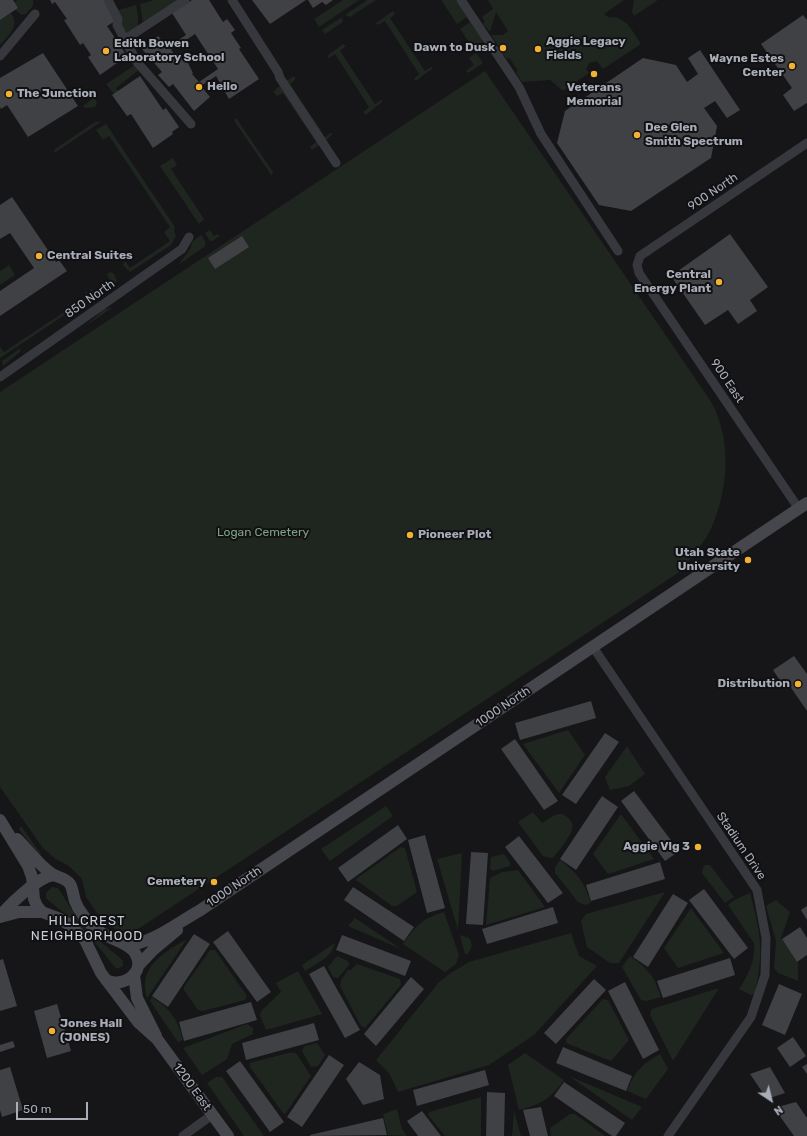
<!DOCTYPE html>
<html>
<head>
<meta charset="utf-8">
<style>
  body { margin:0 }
  #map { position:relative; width:807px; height:1136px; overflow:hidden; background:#161618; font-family:Rubik,sans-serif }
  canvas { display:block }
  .north { position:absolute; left:751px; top:1080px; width:40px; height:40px; -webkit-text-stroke:3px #111113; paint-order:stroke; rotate:145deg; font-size:11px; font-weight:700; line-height:16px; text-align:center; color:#a8adb8 }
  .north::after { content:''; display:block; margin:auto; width:14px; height:18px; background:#a8adb8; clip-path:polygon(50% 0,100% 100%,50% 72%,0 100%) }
  .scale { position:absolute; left:16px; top:1102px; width:72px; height:18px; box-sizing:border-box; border:2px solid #a8adb8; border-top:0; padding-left:5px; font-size:12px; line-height:14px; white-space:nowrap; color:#a8adb8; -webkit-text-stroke:3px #111113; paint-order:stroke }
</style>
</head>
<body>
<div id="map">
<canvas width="807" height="1136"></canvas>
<div class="north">N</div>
<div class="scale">50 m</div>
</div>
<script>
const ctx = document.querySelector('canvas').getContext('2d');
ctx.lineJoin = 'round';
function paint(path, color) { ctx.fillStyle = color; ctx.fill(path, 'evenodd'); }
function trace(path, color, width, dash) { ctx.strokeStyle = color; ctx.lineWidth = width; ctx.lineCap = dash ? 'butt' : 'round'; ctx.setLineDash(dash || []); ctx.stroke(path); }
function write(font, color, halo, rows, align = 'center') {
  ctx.font = font + ' Rubik,sans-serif'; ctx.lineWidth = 4; ctx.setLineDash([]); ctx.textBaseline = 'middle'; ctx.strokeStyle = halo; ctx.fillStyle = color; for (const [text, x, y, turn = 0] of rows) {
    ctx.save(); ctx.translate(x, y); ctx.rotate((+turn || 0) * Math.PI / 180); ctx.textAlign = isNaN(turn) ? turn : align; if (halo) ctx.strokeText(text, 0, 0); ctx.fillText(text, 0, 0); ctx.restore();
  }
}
const green = new Path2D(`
  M17 0H33V6L26 14 22 15 15 10 18 8 14 2Z
  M154 0H182L143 23 140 4Z
  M343 0H359L319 27 314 19Z
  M367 0H376L350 17 345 15Z
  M441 0H456L467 17 457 24Z
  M488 0H624L604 14C609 19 612 16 618 18 630 23 634 34 641 44L603 69 597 61 589 63 586 69 589 73 563 91 550 80 522 82 516 72 518 71 509 58 507 59 502 53 506 50V46L503 45 499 47 491 35H503L508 31 496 12 490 32 483 24 485 22 482 17 493 9Z
  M634 0H658L634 16 632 12Z
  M136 5 138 16V28L128 35 120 24 118 10Z
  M393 11 395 14 390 18 425 71 431 67 433 68 416 81 414 79 419 74 385 21 378 25 376 23Z
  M11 13C20 26 9 35 0 45V20Z
  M342 17 343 22 325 34 322 30Z
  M470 22 484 41 473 48 460 29Z
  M343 44 346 46 340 51 375 104 381 100 383 101 366 115 363 112 369 107 335 54 329 58 327 56Z
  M476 53 483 63 468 73 466 71 474 65 469 58Z
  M135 65 139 70 116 88 118 91 114 94 106 84Z
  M485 71 712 403C731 440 729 485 713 524 706 542 691 558 678 573L132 933 117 930 102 920 86 897 82 879 69 866 56 859 43 848 0 787V392Z
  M292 77H295V80L290 84 325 137 330 133 333 134 325 141 285 82Z
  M281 85 321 144 312 150 310 147 316 142 283 93 277 96 273 92Z
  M94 98 97 103 95 107 85 108 83 106Z
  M236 118 273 172 272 176 237 125 234 120Z
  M102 121 56 152H54L55 149 95 122Z
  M106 124 175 227 174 231 176 236 171 245 130 272 123 265 124 262H126L130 268 170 241 164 232 170 227 109 136 103 140 96 130Z
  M173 158 177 165 171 169 204 219 199 224 160 166Z
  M210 230 214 236 218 234 220 236 212 241H210L205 233Z
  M201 235 206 243 204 247 178 265 190 249 192 242Z
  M9 265 15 275 0 285V271Z
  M110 272 114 274 117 281 90 298V289L94 291 110 281 107 274Z
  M84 290 88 294 87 300 0 358V347L4 352 70 308 66 302 70 306 87 295Z
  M112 308 87 325 104 309Z
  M19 349 21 351 3 366 2 361Z
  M568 730 585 755 559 793 523 744Z
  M627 746 645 774 629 786 610 790 605 777Z
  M386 806 393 816 330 861 321 849Z
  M533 812 542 823C547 820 551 817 555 815 564 811 575 821 572 830 570 836 557 855 552 858L543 856 518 822Z
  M621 814 654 859 608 874 593 854Z
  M21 826 41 854 39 856 19 829Z
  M401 847 405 848 417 892 397 906H392L356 880 357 878Z
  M462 853 458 930 437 859Z
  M504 854 510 862V866L493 871 490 869 491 857Z
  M560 860C578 874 584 881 591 903L585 905 578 902 555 873V867Z
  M705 865H710L734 897 725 903 702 873 703 868Z
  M518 870 545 907 486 925 490 878 502 872Z
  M52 887 58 888 78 919 95 937 120 958 123 961V966L117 969 114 966 84 929 49 901 46 898V893Z
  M665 892 619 963H610L587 947 581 921 586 914Z
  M750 893C761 934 764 951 755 993L751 995 739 989C748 976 756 959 754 943L728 905 736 899Z
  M776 900 790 912 781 938 798 963V981L778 973 774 968 776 941 766 906Z
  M691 908 724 953 678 968 664 948Z
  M444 912 459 955 456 964 445 972 403 944C415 926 423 918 444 912Z
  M355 918 401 949 348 926Z
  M571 933 579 956 597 966 534 1035 489 1065 398 1092 389 1073 376 1060 439 982 451 973 469 962Z
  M460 935 469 938C473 943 473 949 467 954H465Z
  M187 939 147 998C137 967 164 952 187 939Z
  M335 943C332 957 316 964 305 971L302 965Z
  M210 950H215L247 996 245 1000 203 1011 198 1010 184 990V987Z
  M337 956 348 961 349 965 338 978 333 977 328 967Z
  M630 956C648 969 654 975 661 997L647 1001 641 1000 622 967Z
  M357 964 400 979 401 985 365 1028 361 1026 340 986 341 980 348 970H351Z
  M298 971 322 1014 266 1030 260 1015 262 1010 281 992 276 983Z
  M719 988 673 1061 650 1015 652 1009Z
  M152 997C171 1010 177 1018 183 1040L178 1042 150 1001Z
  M603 999 608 1000 629 1040 611 1061 566 1043V1039Z
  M247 1024 253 1028V1034L232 1044 227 1059 202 1075 183 1048Z
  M317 1043 325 1055 318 1066 311 1067 302 1051 305 1046Z
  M288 1053H296L311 1076 285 1114 283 1113 250 1067V1063Z
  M525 1053 564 1080C550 1099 542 1104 519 1110L508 1065Z
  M660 1054 668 1069 646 1099 627 1091C635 1071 641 1065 660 1054Z
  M569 1076 642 1107 632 1120Z
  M216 1077H222L264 1136H244L207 1083Z
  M481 1097V1136H445L428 1115 429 1112Z
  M397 1109 402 1129 407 1136 388 1135 383 1114Z
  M514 1111 521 1136H512Z
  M570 1114H575L605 1136H551L550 1128Z`);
const building = new Path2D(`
  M0 0H13L18 8 0 20Z
  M50 0H104L117 20 107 26 127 56 100 75 88 57 91 55 83 43 80 45 64 20 67 19 55 2 52 4Z
  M192 0H209L223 22 227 19 235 30 231 33 241 48 239 49 259 79 229 99 216 76 201 86 210 97 194 111 173 84 169 87 158 75 162 72 142 49 158 36 168 47 186 35 172 13ZM195 34 218 69 199 82 192 74 193 73 188 63 179 56 177 57 171 50Z
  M252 0H306L270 24Z
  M308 0H333L326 5 322 2 313 8Z
  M803 15 807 20V103L794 111 783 95 792 88 761 44Z
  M700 50 740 110 727 118 715 101 704 108 717 126 711 158 631 211 599 205 557 143 565 111 643 58 676 65 687 82 698 74 688 58Z
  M43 53 78 106 28 137 7 105 1 109 0 107V78Z
  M140 76 163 110 166 108 179 127 172 132 173 134 153 148 131 114 127 116 112 95Z
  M12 197 56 262 59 260 67 271 0 316V291L34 268 10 233 0 239V205Z
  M730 234 768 287 750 300 757 311 738 324 728 310 705 325 671 276Z
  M242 236 249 247 215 269 208 258Z
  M794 656 807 674V711L787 682 783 685 773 670Z
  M591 701 596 718 520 740 515 723Z
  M605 733 619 742 576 804 562 795Z
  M515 739 558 801 544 810 501 749Z
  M634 791 679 851 665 861 621 801Z
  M602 796 618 807 576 870 560 859Z
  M398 825 407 839 348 882 338 868Z
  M425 835 445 908 427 913 408 840Z
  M519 836 563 893 548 903 505 847Z
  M471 852 488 853 483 925 466 924Z
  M660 862 665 879 591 901 586 885Z
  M353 887 414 927 404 941 344 900Z
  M704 889 748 948 734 959 689 900Z
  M673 894 688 903 648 967 633 957Z
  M807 906V920L801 910Z
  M553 907 558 923 487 944 482 929Z
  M800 927 807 938V955L797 962 782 939Z
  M228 931 271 992 257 1002 213 942Z
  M194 934 210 944 168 1007 152 996Z
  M342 935 411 961 405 976 336 950Z
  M730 958 735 975 663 998 657 981Z
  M3 959 17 1006 0 1011V960Z
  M324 966 360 1030 345 1038 309 974Z
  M411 977 424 989 376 1046 364 1034Z
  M594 979 606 990 556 1044 544 1033Z
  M625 982 659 1050 643 1059 608 991Z
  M779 984 802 994 785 1035 762 1025Z
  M251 1002 257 1020 184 1041 179 1022Z
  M57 1004 71 1051 47 1058 34 1011Z
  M314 1023 319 1040 246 1060 242 1043Z
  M793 1037 806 1056 790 1067 777 1048Z
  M13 1041 15 1047 0 1052V1045Z
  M563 1047 632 1076 626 1091 556 1063Z
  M329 1055 344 1065 302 1127 287 1117Z
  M240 1061 284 1122 270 1132 226 1071Z
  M359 1062 380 1075 384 1099 363 1105 346 1079Z
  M807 1064V1074L802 1067Z
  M10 1067 23 1110 2 1117 0 1110V1070Z
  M770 1067 785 1093 767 1099 750 1074Z
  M485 1070 489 1085 417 1106 413 1090Z
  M564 1082 625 1123 616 1136H612L554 1096Z
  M487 1092 505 1093 504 1136H486Z
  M796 1102 807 1118V1136H794L774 1108Z
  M541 1107 548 1136H530L523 1110Z
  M422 1111 441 1136H418L407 1121Z
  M383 1118 387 1135 310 1136V1135Z`);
const street = new Path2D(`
  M108 0 118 19 117 25 137 62 191 124
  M232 0 278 72 280 78 336 163
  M461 0 519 87 541 134 618 251
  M124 40 185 0
  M0 56 35 14
  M0 377 182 249 189 237
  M799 509 639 273 637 265 640 256 807 143
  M593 647 757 890 766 938 765 975 751 1017 668 1136
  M183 1136 212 1115`);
const secondary = new Path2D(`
  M0 820 28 866 32 877 34 899 37 906 42 912 58 918 70 925 85 940 101 973 138 1022 157 1039 228 1136
  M17 839C28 850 39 865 52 874 58 878 65 877 70 884 73 889 73 895 75 901 79 912 88 922 97 930 108 939 129 942 135 953 147 972 123 989 106 980
  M0 916C11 903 37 878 53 875
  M0 917 19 912H42
  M126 945C152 944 177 923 199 911L807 503
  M138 966 153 950 177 930
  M134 975 137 998 156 1036`);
const markers = [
  [503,48,4,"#f2b134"],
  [538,49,4,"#f2b134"],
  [106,51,4,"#f2b134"],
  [792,66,4,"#f2b134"],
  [594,74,4,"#f2b134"],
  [199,87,4,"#f2b134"],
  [9,94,4,"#f2b134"],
  [637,135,4,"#f2b134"],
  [39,256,4,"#f2b134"],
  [719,282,4,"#f2b134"],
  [410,535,4,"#f2b134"],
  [748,560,4,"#f2b134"],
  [798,684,4,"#f2b134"],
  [698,847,4,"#f2b134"],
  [214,882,4,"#f2b134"],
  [52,1031,4,"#f2b134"]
];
const poiNames = [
  ["Aggie Legacy",546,42],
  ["Fields",546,56],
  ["Edith Bowen",114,44],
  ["Laboratory School",114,58],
  ["Dawn to Dusk",495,48,"right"],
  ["Wayne Estes",784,59,"right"],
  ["Center",784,73,"right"],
  ["Hello",207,87],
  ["Veterans",594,88,"center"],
  ["Memorial",594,102,"center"],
  ["The Junction",17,94],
  ["Dee Glen",645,128],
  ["Smith Spectrum",645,142],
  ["Central Suites",47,256],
  ["Central",711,275,"right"],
  ["Energy Plant",711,289,"right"],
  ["Pioneer Plot",418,535],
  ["Utah State",740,553,"right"],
  ["University",740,567,"right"],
  ["Distribution",790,684,"right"],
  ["Aggie Vlg 3",690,847,"right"],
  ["Cemetery",206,882,"right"],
  ["Jones Hall",60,1024],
  ["(JONES)",60,1038]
];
const streetNames = [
  ["900 North",713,192,-34],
  ["850 North",90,299,-35],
  ["900 East",727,381,56],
  ["1000 North",503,707,-34],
  ["Stadium Drive",741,846,56],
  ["1000 North",234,887,-34],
  ["1200 East",192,1087,54]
];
const parkNames = [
  ["Logan Cemetery",263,533]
];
const neighbourhoodNames = [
  ["HILLCREST",87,921],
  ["NEIGHBORHOOD",87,936]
];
paint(green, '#1e261f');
paint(building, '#404145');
trace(street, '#37383d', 9);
trace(secondary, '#45474d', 12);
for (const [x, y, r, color] of markers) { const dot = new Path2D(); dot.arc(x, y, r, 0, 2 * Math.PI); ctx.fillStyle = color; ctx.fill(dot); trace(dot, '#111113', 1.5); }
write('bold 12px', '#a8adb8', '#111113', poiNames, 'left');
write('12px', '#a8adb8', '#111113', streetNames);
write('12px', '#7fa381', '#111113', parkNames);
ctx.letterSpacing = '1px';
write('13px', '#c9ccd4', '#111113', neighbourhoodNames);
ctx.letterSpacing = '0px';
</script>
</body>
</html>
